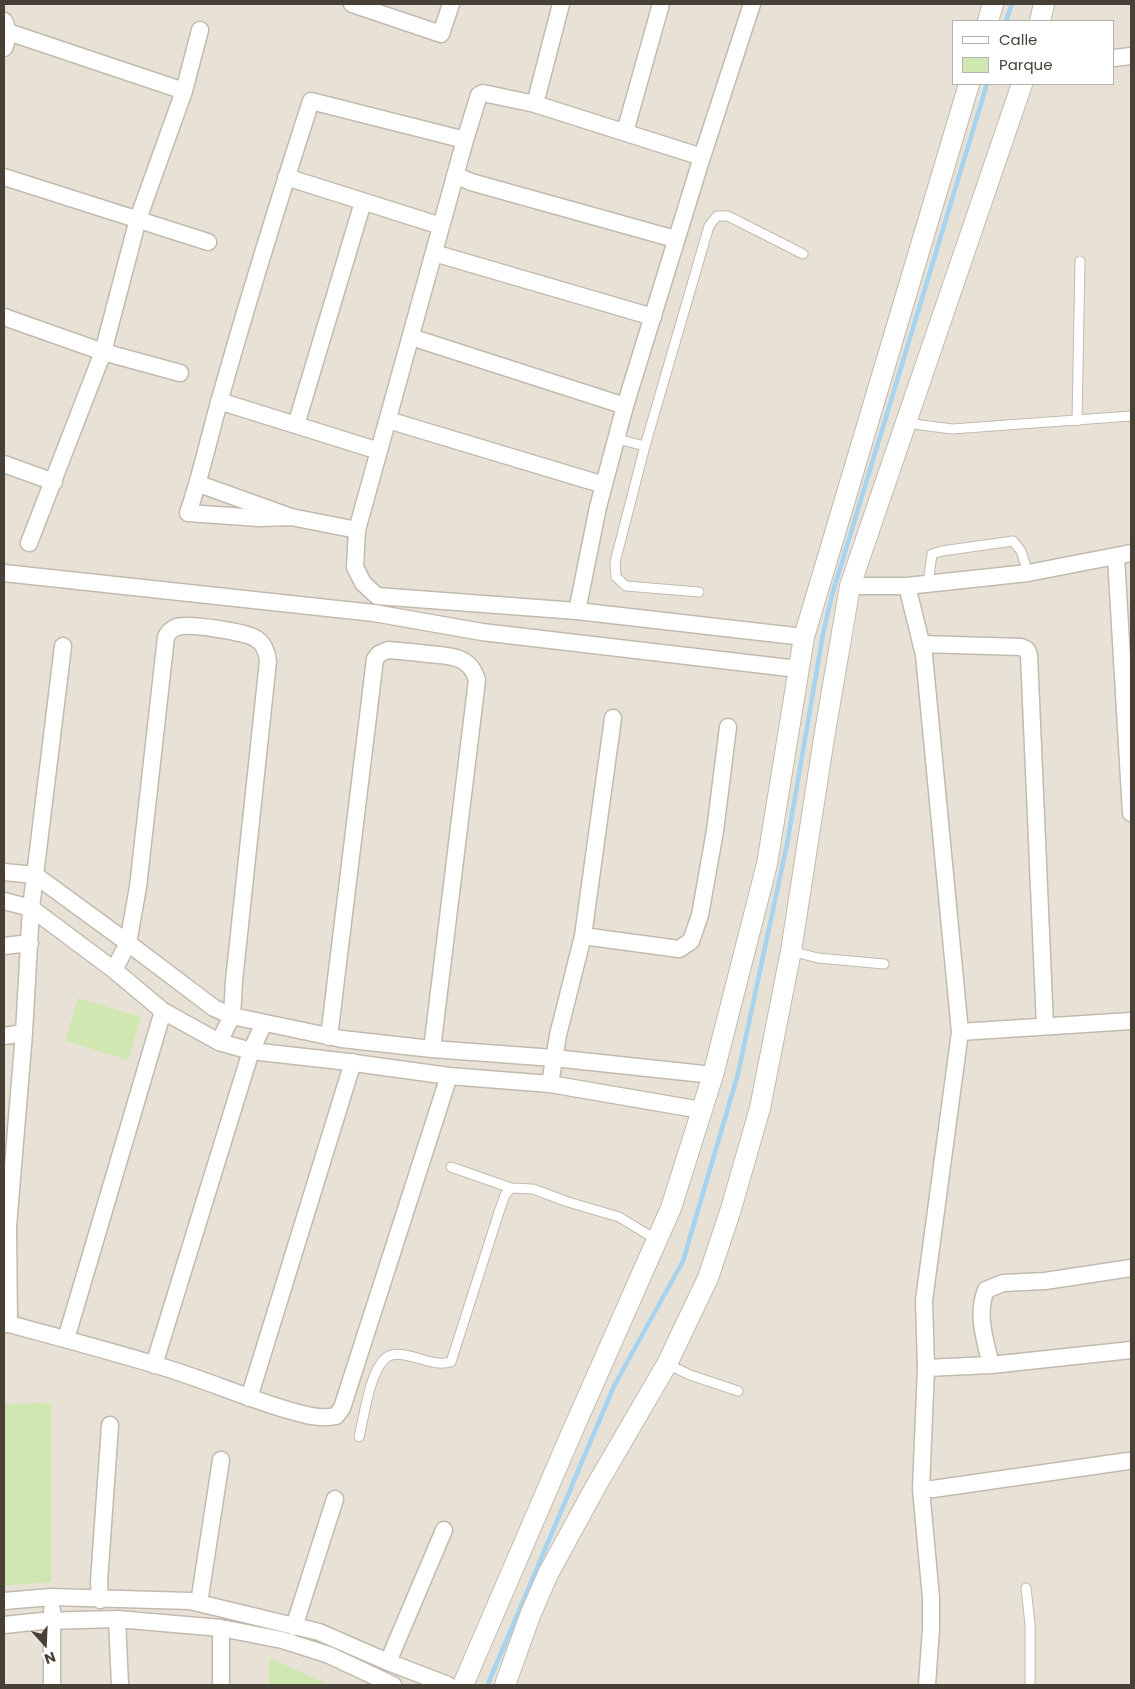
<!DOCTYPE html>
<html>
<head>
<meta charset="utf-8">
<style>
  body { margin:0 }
  #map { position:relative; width:1135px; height:1689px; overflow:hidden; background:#f4f0e8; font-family:Poppins,sans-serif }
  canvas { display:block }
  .frame { position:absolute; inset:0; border:5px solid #474037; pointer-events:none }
  .legend { position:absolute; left:952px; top:20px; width:162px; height:65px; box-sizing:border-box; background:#fff; border:1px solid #b5b3af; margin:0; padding:6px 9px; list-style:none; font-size:15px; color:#474037 }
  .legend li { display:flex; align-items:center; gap:10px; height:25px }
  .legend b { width:25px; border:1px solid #b5b3af }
  .north { position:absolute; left:20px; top:1619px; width:50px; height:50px; -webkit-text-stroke:4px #fff; paint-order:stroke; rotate:160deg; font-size:14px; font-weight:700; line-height:20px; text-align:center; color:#474037 }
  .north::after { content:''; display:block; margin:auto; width:18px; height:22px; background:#474037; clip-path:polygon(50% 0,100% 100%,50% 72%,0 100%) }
</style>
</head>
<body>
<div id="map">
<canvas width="1135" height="1689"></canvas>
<div class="frame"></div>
<ul class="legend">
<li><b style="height:6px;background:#fff"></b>Calle</li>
<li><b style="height:14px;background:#d1e7b2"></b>Parque</li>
</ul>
<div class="north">N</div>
</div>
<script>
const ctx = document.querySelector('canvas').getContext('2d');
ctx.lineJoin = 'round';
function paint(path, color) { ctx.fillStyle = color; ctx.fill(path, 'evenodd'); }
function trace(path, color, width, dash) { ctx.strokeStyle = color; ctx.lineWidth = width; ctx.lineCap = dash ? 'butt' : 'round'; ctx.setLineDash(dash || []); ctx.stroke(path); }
const residential = new Path2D(`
  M4 4H1131V1685H4ZM954 21H1114V84H954Z`);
const green = new Path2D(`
  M78 998 141 1017 128 1060 65 1041Z
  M51 1403V1582L4 1586V1404Z
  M269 1658 330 1685H269Z`);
const stream = new Path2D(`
  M1006 21 1012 4
  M488 1684 614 1386 683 1261 738 1074 787 844 823 634 832 595 987 84`);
const service = new Path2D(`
  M1077 421 1080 261
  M906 423 952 429 1131 416
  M617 439 645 446
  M928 584 932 554 942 551 1013 541 1021 551 1028 573
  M699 592 626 586 616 577 615 562 645 446 709 226 717 216H728L803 254
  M791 951 818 958 884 964
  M451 1167 511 1188
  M667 1364 690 1375 738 1391
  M359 1437C364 1417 370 1369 387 1357 393 1353 402 1354 409 1356 424 1359 436 1366 451 1362L499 1212 505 1195 511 1188 533 1189 568 1202 619 1217 657 1240
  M1026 1588 1030 1624V1685`);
const minor = new Path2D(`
  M352 4 441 34 451 4
  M4 21C9 30 8 39 4 48
  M8 32 184 91
  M1114 58 1131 56
  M535 104 561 4
  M625 132 661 4
  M702 157 752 4
  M455 175 471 182 675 239
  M4 177 208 242
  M286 177 441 226
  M434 253 653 317
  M4 317 103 352 180 373
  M411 337 625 406
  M219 401 379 451
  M388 420 604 485
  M296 425 363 202
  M4 464 54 482
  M199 484 291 517 357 530
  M291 517 259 518 188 513C201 476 209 437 220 399 248 299 279 200 311 101L465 140
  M29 543 103 352 138 219 184 91 200 30
  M1116 557 1131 813
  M4 573 374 613 482 632 798 669
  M850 586H907L1028 573 1131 553
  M907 586 924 655 960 1032 924 1300 926 1368 921 1489 931 1598V1629L927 1685
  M577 611 598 507 625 406 702 157 535 104 483 93 479 95 465 140 357 530 355 567 363 583 377 596 577 611 804 637
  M921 644 1021 647 1027 650 1029 655 1045 1026
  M4 872 35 875 128 943 214 1008 232 1016 342 1039 432 1049 554 1058 713 1075
  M4 901 31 908 114 970 163 1011 219 1042 251 1051 340 1061 449 1076 550 1084 701 1110
  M583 936 679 949 691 941 700 915 715 831 728 727
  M4 946 30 943
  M114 970 128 943 138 887 166 637C168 632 172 629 177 627 190 623 244 632 255 638 263 642 267 652 268 661L234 981 232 1016 219 1042
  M960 1032 1131 1021
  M4 1036 24 1033
  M329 1037 375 659 379 654 388 650C401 651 415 652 428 654 449 656 470 655 477 680L432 1049
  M550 1084 558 1035 583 936 613 718
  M4 1324H9C61 1338 114 1352 166 1368 205 1380 242 1396 281 1408 299 1413 317 1420 336 1416L342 1408 449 1076
  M9 1324 8 1227 24 1033 31 908 63 646
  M66 1339 163 1011
  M154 1365 251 1051 264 1023
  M991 1365C985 1340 976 1314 986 1290L1003 1283 1045 1281 1131 1268
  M926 1368 991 1365 1131 1350
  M249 1398 353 1062
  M921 1489H933L1128 1461
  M100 1600 99 1582 110 1425
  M4 1601 51 1597 190 1601 319 1632 388 1662 448 1685
  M199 1603 221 1460
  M52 1610V1685
  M117 1619 120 1685
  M4 1625 42 1621 117 1619 221 1628 282 1640 329 1655 393 1685
  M294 1627 335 1499
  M388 1662 444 1530
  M221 1685V1628`);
const tertiary = new Path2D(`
  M988 21 993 4
  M1040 21 1044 4
  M463 1685 572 1432 671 1208 713 1075 767 864 804 637 969 84
  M505 1685 531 1613 548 1574 596 1486 667 1364 686 1324 708 1278 731 1209 760 1108 791 951 824 738 850 586 1022 84`);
paint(residential, '#e8e2d6');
paint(green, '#d1e7b2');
trace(stream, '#a6d3ef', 4.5);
trace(service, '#c2baae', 11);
trace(minor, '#c2baae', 19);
trace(tertiary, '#c2baae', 22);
trace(service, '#fff', 9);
trace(minor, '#fff', 16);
trace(tertiary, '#fff', 20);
</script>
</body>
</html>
